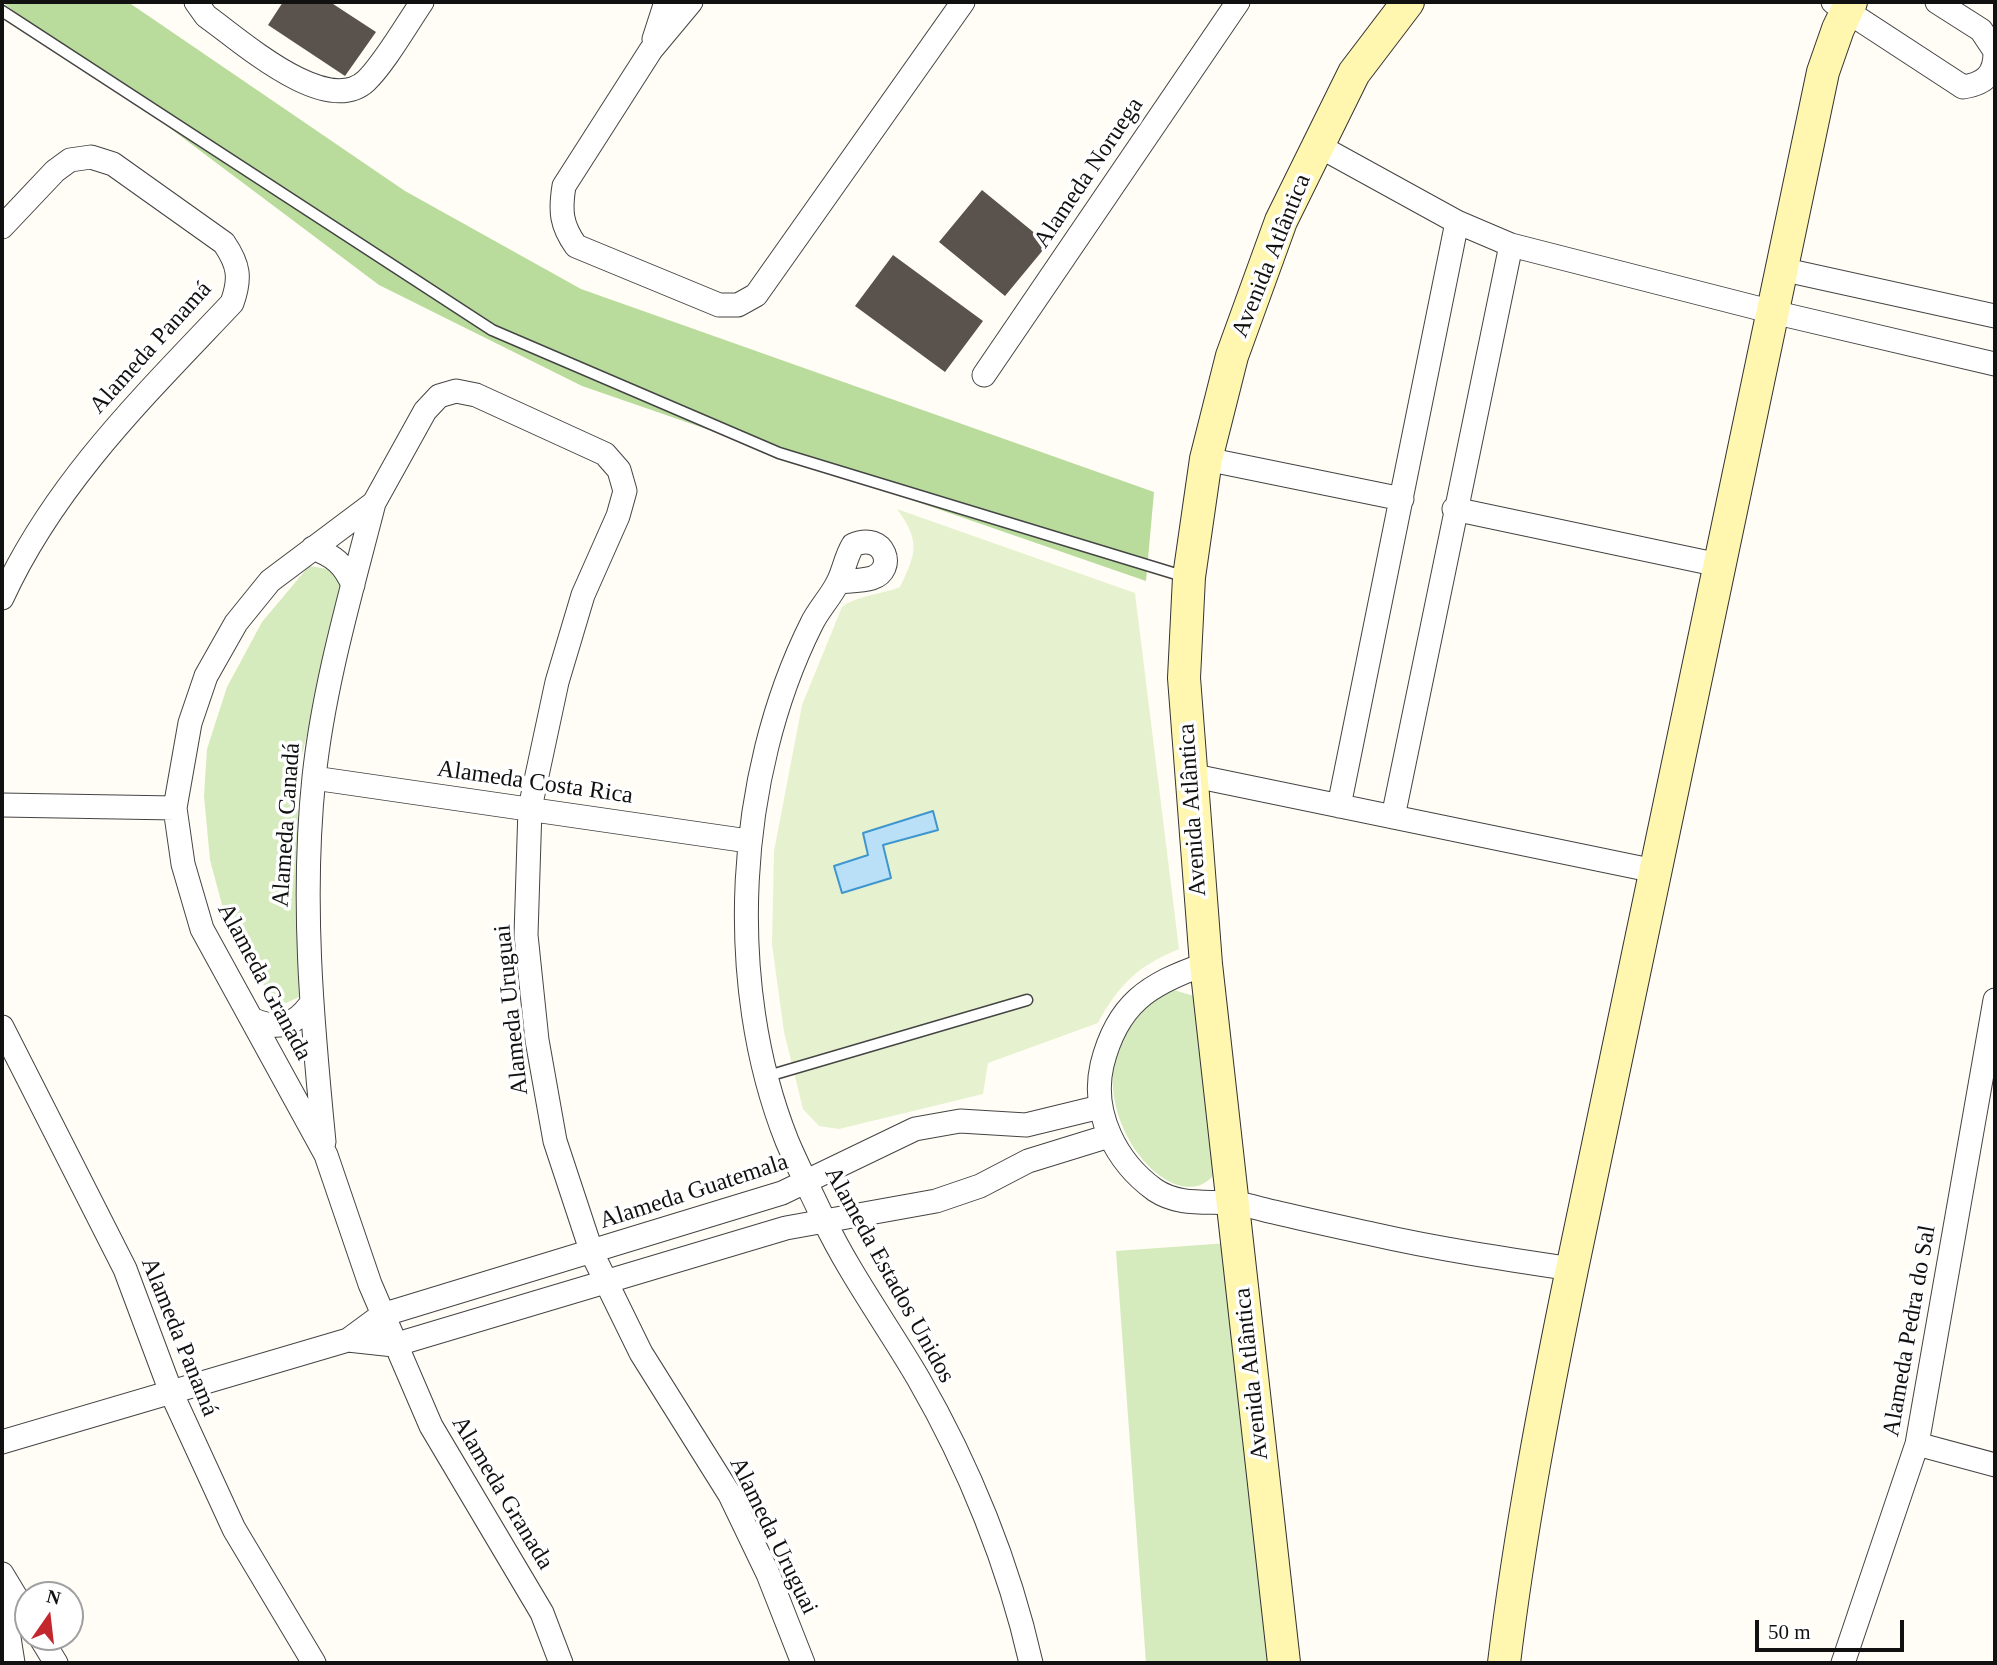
<!DOCTYPE html>
<html>
<head>
<meta charset="utf-8">
<style>
  body { margin:0 }
  #map { position:relative; width:1997px; height:1665px; overflow:hidden; background:#fffdf5; font-family:Georgia,serif }
  canvas { display:block }
  .frame { position:absolute; inset:0; border:4px solid #111; pointer-events:none }
  .north { position:absolute; left:14px; top:1581px; width:70px; height:70px; box-sizing:border-box; background:#fff; border:2px solid #a0a0a0; border-radius:50%; rotate:14deg; font-size:19px; font-weight:700; line-height:28px; text-align:center; color:#111 }
  .north::after { content:''; display:block; margin:auto; width:24px; height:32px; background:#c4262e; clip-path:polygon(50% 0,100% 100%,50% 72%,0 100%) }
  .scale { position:absolute; left:1755px; top:1620px; width:149px; height:32px; box-sizing:border-box; border:4px solid #111; border-top:0; padding-left:9px; font-size:21px; line-height:24px; white-space:nowrap; color:#111; -webkit-text-stroke:5px #fff; paint-order:stroke }
</style>
</head>
<body>
<div id="map">
<canvas width="1997" height="1665"></canvas>
<div class="frame"></div>
<div class="north">N</div>
<div class="scale">50 m</div>
</div>
<script>
const ctx = document.querySelector('canvas').getContext('2d');
ctx.lineJoin = 'round';
function paint(path, color) { ctx.fillStyle = color; ctx.fill(path, 'evenodd'); }
function trace(path, color, width, dash) { ctx.strokeStyle = color; ctx.lineWidth = width; ctx.lineCap = dash ? 'butt' : 'round'; ctx.setLineDash(dash || []); ctx.stroke(path); }
function write(font, color, halo, rows, align = 'center') {
  ctx.font = font + ' Georgia,serif'; ctx.lineWidth = 7; ctx.setLineDash([]); ctx.textBaseline = 'middle'; ctx.strokeStyle = halo; ctx.fillStyle = color; for (const [text, x, y, turn = 0] of rows) {
    ctx.save(); ctx.translate(x, y); ctx.rotate((+turn || 0) * Math.PI / 180); ctx.textAlign = isNaN(turn) ? turn : align; if (halo) ctx.strokeText(text, 0, 0); ctx.fillText(text, 0, 0); ctx.restore();
  }
}
const green = new Path2D(`
  M309 566 328 569 339 576 342 594 299 767 296 917 308 985 299 997 286 1003 272 998 228 927 210 860 204 796 207 749 227 687 262 622Z
  M1170 989 1194 996 1222 1157C1219 1163 1217 1171 1213 1176 1164 1231 1041 1063 1170 989Z
  M1228 1243 1276 1663H1146L1116 1251Z`);
const forest = new Path2D(`
  M2 2H128L405 191 581 289 1154 492 1146 581 582 386 379 285Z`);
const pitch = new Path2D(`
  M897 509 1135 593 1179 949C1138 966 1119 984 1098 1023L988 1063 983 1094 839 1129 819 1126 803 1109 784 1032 772 944 774 851 802 705 842 607C855 596 883 594 900 587 917 552 920 541 897 509Z`);
const water = new Path2D(`
  M933 811 938 830 883 845 891 878 842 893 834 866 868 855 863 833Z`);
const building = new Path2D(`
  M283 2H330L376 32 345 76 268 25Z
  M982 190 1048 244 1005 296 939 242Z
  M893 255 983 321 945 372 855 306Z`);
const lane = new Path2D(`
  M2 11 492 330 779 453 1186 577
  M768 1076 1027 1000`);
const street = new Path2D(`
  M196 2 206 16C240 40 326 118 366 81 384 64 407 24 422 2
  M691 2 651 50 564 186C560 211 561 225 576 246L719 305H738L756 295 963 2
  M1833 2 1963 87C1984 84 1995 75 1995 53
  M1937 2 1981 30 1995 51
  M654 39 666 2
  M1317 145 1457 222 1511 245 1773 312 1995 364
  M2 227 55 171 70 160 91 157 113 164 224 243C239 265 241 278 232 303 146 394 55 482 2 598
  M1781 269 1995 316
  M984 375 1238 2
  M1206 459 1402 499
  M1454 509 1719 565
  M313 548C334 556 344 564 353 585
  M839 582C849 581 862 581 872 578 897 570 885 531 853 545 845 558 844 572 837 584 830 598 818 610 811 625 736 776 724 983 787 1141 798 1167 811 1192 823 1218 849 1273 887 1325 918 1378 969 1466 1009 1565 1031 1663
  M1190 775 1655 871
  M314 778 748 841
  M2 805 175 808
  M1339 806 1457 222
  M1393 817 1511 245
  M1206 964C1148 984 1117 1004 1102 1065 1091 1113 1116 1162 1155 1190 1179 1206 1205 1201 1232 1203 1246 1204 1260 1209 1274 1212 1307 1220 1340 1227 1372 1234 1438 1249 1505 1259 1572 1269
  M254 1020C279 1030 294 1026 310 1005
  M2 1027 125 1269 171 1392 234 1529 314 1663
  M324 1142C312 1020 301 900 314 777 324 684 351 593 374 503
  M348 1340 394 1345 786 1228 936 1201 980 1186 1028 1161 1109 1136
  M2 1442 348 1340 382 1315 782 1193 915 1129 960 1121 1026 1125 1100 1107
  M1917 1444 1995 1465
  M2 1574 28 1617
  M2 1593 13 1663
  M40 1637 56 1663
  M561 1663 542 1613 431 1426 370 1284 326 1155 202 929 183 864 175 808 190 723 206 676 236 623 270 581 374 503 425 411 439 396 456 391 476 395 605 454 619 470 625 491 618 516 583 595 557 682 530 808 526 935 537 1040 555 1141 592 1253 641 1353 730 1495 768 1574 803 1663
  M1843 1663 1917 1444 1995 1000`);
const secondary = new Path2D(`
  M1284 1663 1206 964 1184 678 1189 577 1206 459 1232 356 1281 221 1354 73 1408 2
  M1504 1663C1520 1531 1545 1400 1572 1269L1823 72 1838 29 1851 2`);
const streetNames = [
  ["Alameda Noruega",1089,173,-56],
  ["Avenida Atlântica",1272,256,-68],
  ["Alameda Panamá",151,348,-48],
  ["Alameda Costa Rica",535,783,8],
  ["Avenida Atlântica",1193,810,-94],
  ["Alameda Canadá",287,825,-86],
  ["Alameda Granada",264,982,62],
  ["Alameda Uruguai",512,1010,-96],
  ["Alameda Guatemala",694,1192,-18],
  ["Alameda Estados Unidos",889,1275,61],
  ["Alameda Pedra do Sal",1910,1331,-80],
  ["Alameda Panamá",179,1337,68],
  ["Avenida Atlântica",1252,1374,-96],
  ["Alameda Granada",502,1493,59],
  ["Alameda Uruguai",773,1536,64]
];
paint(green, '#d5ebbd');
paint(forest, '#b9dc9c');
paint(pitch, '#e6f2cf');
paint(water, '#b9e0f7');
trace(water, '#3f96cf', 2);
paint(building, '#5a524d');
trace(lane, '#444', 13);
trace(street, '#444', 25);
trace(secondary, '#333', 34);
trace(lane, '#fff', 10);
trace(street, '#fff', 23);
trace(secondary, '#fff6b0', 32);
write('24px', '#111', '#fff', streetNames);
</script>
</body>
</html>
